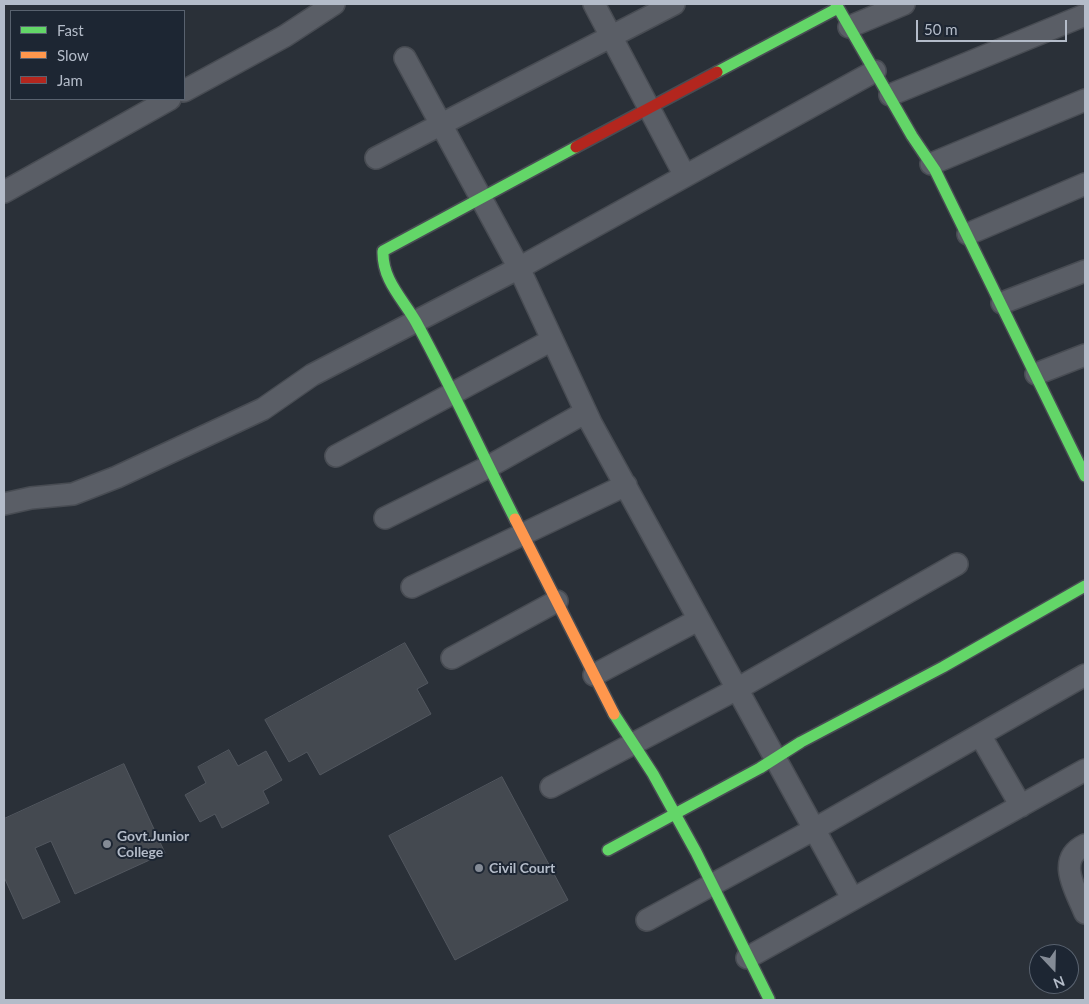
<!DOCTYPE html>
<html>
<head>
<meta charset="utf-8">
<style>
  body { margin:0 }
  #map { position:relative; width:1089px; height:1004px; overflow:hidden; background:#2a3038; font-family:Lato,sans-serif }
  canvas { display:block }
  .frame { position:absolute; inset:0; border:5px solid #b4bcc9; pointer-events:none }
  .legend { position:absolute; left:10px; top:10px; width:175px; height:90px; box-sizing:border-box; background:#1d2633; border:1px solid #59626f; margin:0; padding:6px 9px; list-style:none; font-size:15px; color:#b4bcc9 }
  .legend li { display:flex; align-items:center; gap:10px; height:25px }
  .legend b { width:25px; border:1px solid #59626f }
  .north { position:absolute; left:1029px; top:944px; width:50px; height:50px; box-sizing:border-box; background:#1d2633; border:1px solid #59626f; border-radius:50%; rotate:159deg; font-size:14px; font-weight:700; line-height:20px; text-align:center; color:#b4bcc9 }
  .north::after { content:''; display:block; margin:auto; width:18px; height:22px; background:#848b96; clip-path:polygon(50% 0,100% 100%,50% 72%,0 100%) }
  .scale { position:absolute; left:916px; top:20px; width:151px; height:22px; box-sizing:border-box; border:2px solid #b4bcc9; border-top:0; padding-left:6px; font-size:15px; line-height:18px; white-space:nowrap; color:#b4bcc9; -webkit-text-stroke:4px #1d2633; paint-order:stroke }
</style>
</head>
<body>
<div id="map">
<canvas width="1089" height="1004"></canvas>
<div class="frame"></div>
<ul class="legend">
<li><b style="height:6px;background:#63d668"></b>Fast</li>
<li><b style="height:6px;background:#ff974d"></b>Slow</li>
<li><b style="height:6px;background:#b3261e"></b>Jam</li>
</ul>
<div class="north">N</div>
<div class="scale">50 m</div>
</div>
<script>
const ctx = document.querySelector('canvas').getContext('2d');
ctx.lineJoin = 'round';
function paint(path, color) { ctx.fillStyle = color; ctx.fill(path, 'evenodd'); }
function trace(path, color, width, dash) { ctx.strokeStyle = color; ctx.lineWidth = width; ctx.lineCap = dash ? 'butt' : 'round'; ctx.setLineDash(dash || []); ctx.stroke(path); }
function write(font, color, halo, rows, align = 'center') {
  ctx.font = font + ' Lato,sans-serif'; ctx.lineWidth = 4; ctx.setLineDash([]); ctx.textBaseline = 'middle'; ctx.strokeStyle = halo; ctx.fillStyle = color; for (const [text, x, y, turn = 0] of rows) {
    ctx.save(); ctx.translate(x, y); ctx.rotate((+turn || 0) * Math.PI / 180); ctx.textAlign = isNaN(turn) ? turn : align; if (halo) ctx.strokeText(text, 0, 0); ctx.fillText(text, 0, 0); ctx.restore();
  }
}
const building = new Path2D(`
  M405 643 428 683 417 689 431 714 320 775 307 752 289 762 265 720Z
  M229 750 238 766 266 751 282 780 263 791 269 803 222 828 215 814 200 822 185 795 206 783 198 767Z
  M124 764 165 853 75 894 51 841 35 848 60 902 23 919 4 877V819Z
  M502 777 568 900 455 960 389 836Z`);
const street = new Path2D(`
  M594 4 685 176
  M849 27 904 4
  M405 58 519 268 591 423 852 898
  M184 91 285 36 334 4
  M890 95 1085 15
  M376 158 674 4
  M931 164 1085 100
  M4 192 170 99
  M968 234 1085 184
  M1002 303 1085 271
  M1036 374 1085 355
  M336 456 552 340
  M4 504 31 498 73 494 117 477 263 409 312 375 519 268 875 71
  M385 518 488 467 586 412
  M412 587 626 485
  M452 658 557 601
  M594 675 698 620
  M980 735 1021 806
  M551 787 737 689 957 564
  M1085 845C1055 860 1076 890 1085 913
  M647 920 811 831 1085 675
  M747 958 1085 770`);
const fast = new Path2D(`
  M836 4 912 136 935 170 1085 476
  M717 72 838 8
  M515 519C482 454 451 386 416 322 403 299 382 280 383 251L576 147
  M614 714 653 774 696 852 769 999
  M608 850 760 768 801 742 943 667 1085 586`);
const slow = new Path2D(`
  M515 519 614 714`);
const jam = new Path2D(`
  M576 147 717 72`);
const markers = [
  [107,844,5,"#848b96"],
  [479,868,5,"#848b96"]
];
const poiNames = [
  ["Govt.Junior",117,836],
  ["College",117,852],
  ["Civil Court",489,868]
];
paint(building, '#444950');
trace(building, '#52575f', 1);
trace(street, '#484c53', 24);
trace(fast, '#484c53', 14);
trace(slow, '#484c53', 14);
trace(jam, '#484c53', 14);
trace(street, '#5a5e66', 21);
trace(fast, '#63d668', 11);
trace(slow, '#ff974d', 11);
trace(jam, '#b3261e', 11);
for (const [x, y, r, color] of markers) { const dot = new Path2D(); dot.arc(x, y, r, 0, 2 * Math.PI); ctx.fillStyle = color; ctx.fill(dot); trace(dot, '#1d2633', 2); }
write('bold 14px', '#b4bcc9', '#1d2633', poiNames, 'left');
</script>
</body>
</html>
